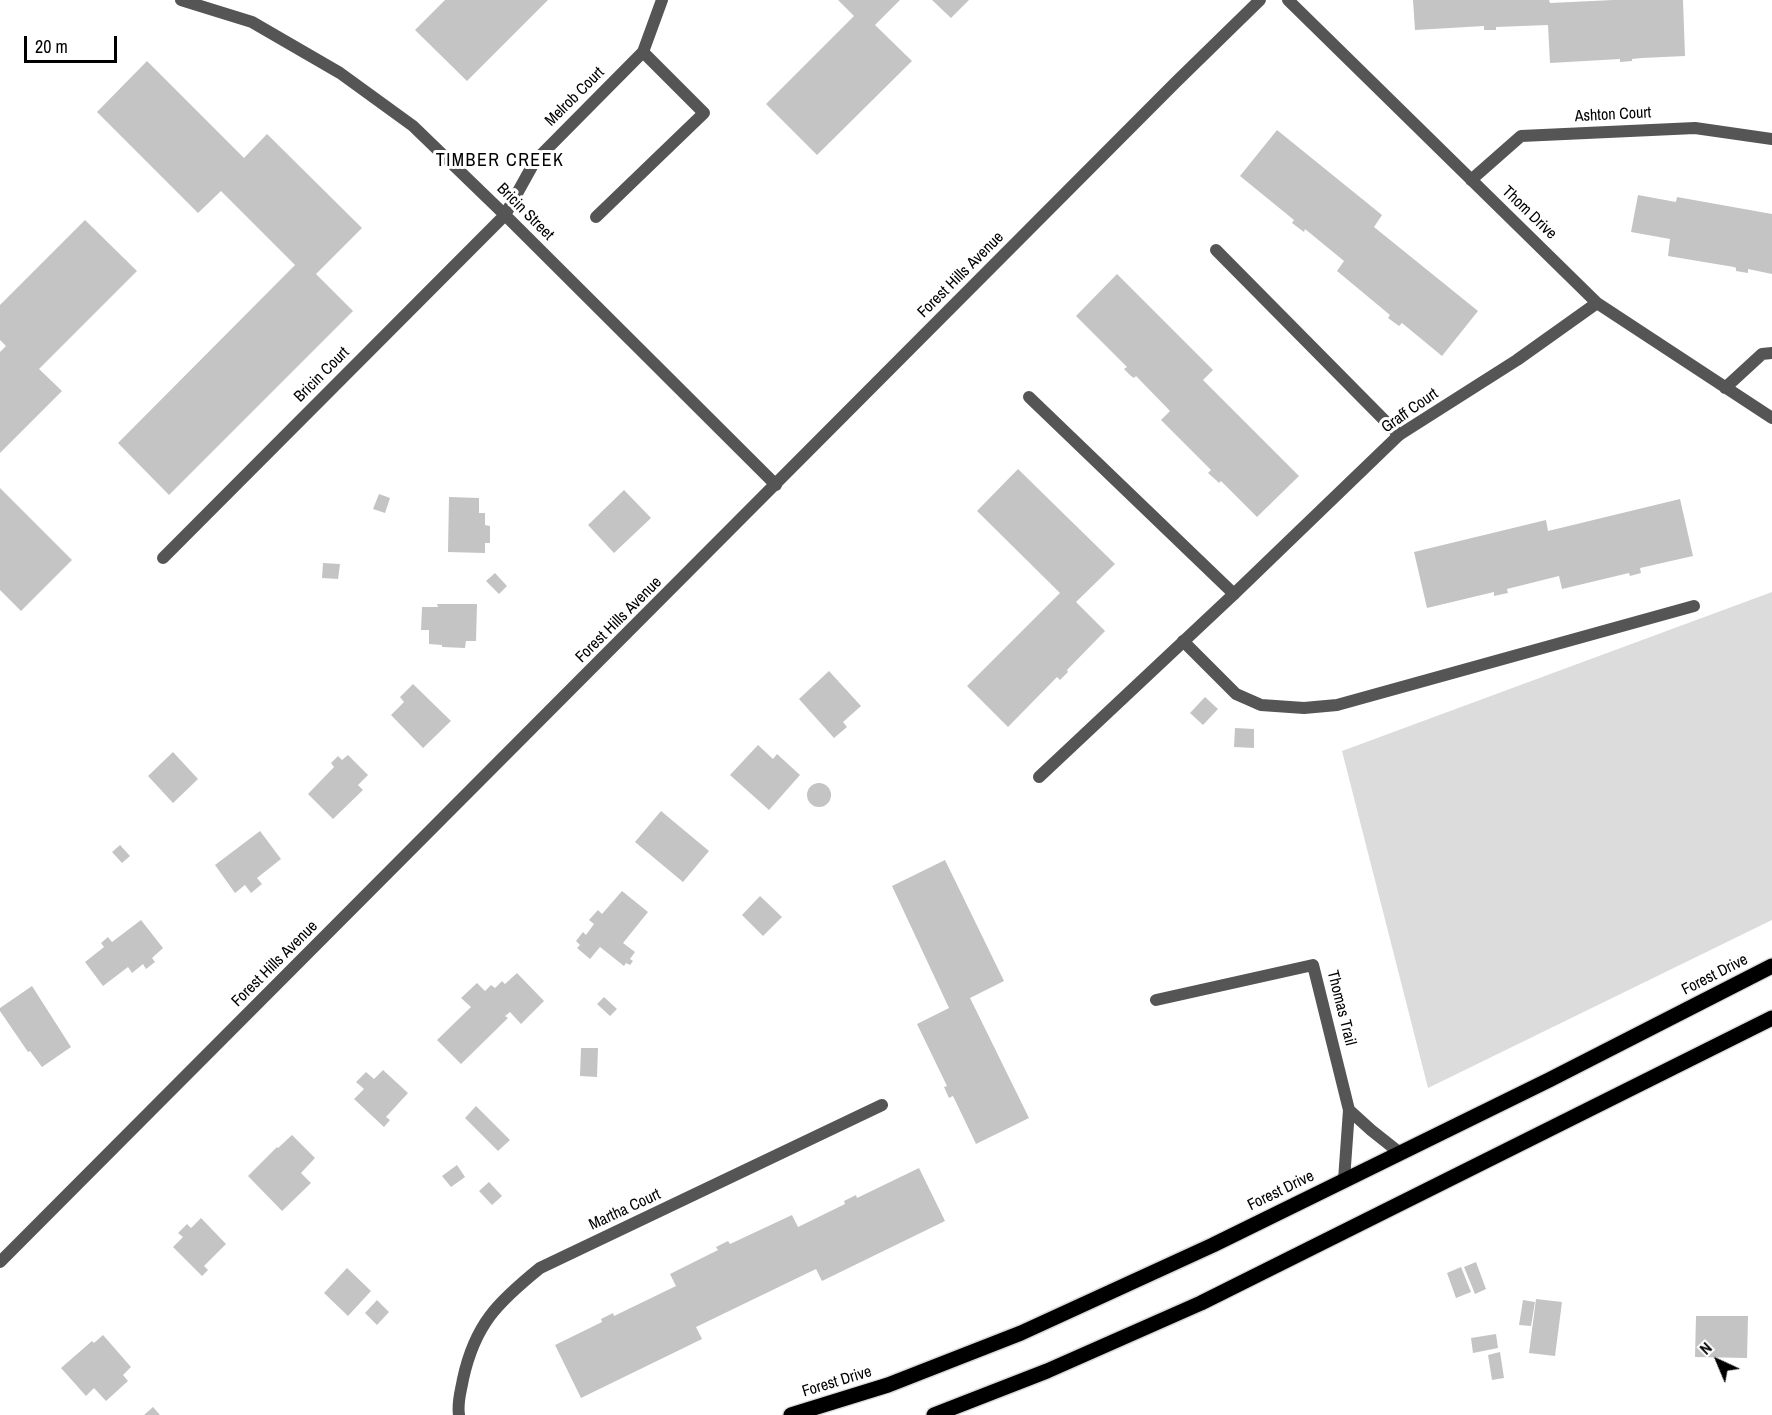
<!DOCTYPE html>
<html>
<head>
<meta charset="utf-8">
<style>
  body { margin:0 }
  #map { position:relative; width:1772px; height:1415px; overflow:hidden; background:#fff; font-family:"Archivo Narrow",sans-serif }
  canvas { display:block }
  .north { position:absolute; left:1688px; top:1331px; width:60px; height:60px; -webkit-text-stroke:4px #fff; paint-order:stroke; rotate:316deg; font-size:16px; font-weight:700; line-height:24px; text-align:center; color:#000 }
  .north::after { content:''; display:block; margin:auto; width:21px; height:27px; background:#000; clip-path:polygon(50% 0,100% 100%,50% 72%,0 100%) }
  .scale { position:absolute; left:24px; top:36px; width:93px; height:27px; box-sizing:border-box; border:3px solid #000; border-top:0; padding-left:8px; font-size:18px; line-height:21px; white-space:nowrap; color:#000; -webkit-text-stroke:4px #fff; paint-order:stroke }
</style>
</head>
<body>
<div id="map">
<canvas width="1772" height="1415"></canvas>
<div class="north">N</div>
<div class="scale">20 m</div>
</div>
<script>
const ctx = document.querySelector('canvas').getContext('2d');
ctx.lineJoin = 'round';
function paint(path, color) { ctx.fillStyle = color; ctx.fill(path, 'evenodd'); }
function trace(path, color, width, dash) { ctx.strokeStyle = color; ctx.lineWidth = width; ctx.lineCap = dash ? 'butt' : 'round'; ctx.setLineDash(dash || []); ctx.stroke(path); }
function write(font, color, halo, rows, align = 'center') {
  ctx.font = font + ' "Archivo Narrow",sans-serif'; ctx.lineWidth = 6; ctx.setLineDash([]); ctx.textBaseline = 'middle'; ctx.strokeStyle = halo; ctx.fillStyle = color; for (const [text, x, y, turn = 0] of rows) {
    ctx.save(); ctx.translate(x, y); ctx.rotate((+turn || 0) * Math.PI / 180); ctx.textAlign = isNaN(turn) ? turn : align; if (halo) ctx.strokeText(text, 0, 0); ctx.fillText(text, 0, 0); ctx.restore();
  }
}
const green = new Path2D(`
  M1772 592V920L1428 1088 1342 751Z`);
const building = new Path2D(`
  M445 0H548L467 81 415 30Z
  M838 0H900L875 25 912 61 817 155 766 104 854 16Z
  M932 0H969L951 18Z
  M1413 0H1549L1550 3 1613 0H1683L1685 56 1642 58 1632 59V61L1620 62V59L1550 63 1548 25 1496 27V30H1484V26L1415 30Z
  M147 61 244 158 267 134 362 228 316 274 353 311 169 495 118 443 295 265 221 191 198 213 97 112Z
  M1277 130 1382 215 1374 227 1478 311 1442 356 1402 323 1399 326 1388 318 1390 315 1337 271 1344 261 1305 229 1304 232 1292 223 1294 220 1240 176Z
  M1638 195 1676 202 1677 197 1772 214V274L1748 269V273L1736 271V268L1734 267 1668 256 1670 239 1631 232Z
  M85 220 137 271 39 369 62 391 0 453V352L6 346 0 340V305Z
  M1117 274 1213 370 1203 380 1299 476 1257 517 1221 481 1219 483 1217 481 1208 473 1211 470 1161 420 1170 411 1136 376 1134 378 1131 376 1124 369 1127 367 1076 316Z
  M1018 469 1115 564 1076 602 1105 631 1067 670 1068 672 1060 680 1057 677 1008 727 967 686 1060 593 977 511Z
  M0 488 72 560 21 611 0 590Z
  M624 490 651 518 614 553 588 525Z
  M379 494 390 498 385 513 373 509Z
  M449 497 479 498V513H485V525L490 526V543H485V553L448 552Z
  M1680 499 1693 556 1640 568 1641 573 1630 576 1629 573 1562 589 1559 576 1507 589 1508 593 1494 596V592L1427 608 1414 552 1546 520 1548 531Z
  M323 563 340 564 338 579 322 578Z
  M495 573 507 586 499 594 486 581Z
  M437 604H477L476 641H466L465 648 442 647V645L429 644V630H421L422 607H438Z
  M829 671 861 706 843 722 847 727 834 738 799 699Z
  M413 684 451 721 423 748 391 715 404 702 400 697Z
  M1205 697 1218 709 1203 725 1190 713Z
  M1235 728 1254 729V748L1234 747Z
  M758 745 773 759 777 754 800 775 769 810 730 775Z
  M173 752 198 779 173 803 148 776Z
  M348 755 368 775 358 785 363 790 333 819 308 794 334 767 331 763 338 756 342 760Z
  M807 795a12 12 0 1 1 24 0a12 12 0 1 1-24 0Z
  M661 811 709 851 683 882 635 842Z
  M260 831 281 859 257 878 262 884 251 893 245 885 235 893 215 865Z
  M120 845 130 856 122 863 112 852Z
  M945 860 1004 981 970 998 1029 1118 976 1144 953 1096 949 1098 944 1087 947 1086 917 1024 949 1008 892 886Z
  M622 891 648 912 623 943 635 952 630 959 633 961 630 965 626 963 624 966 600 947 590 959 577 948 580 945 576 941 583 932 586 935 594 924 589 920 598 910 602 914Z
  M760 896 782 917 763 936 742 915Z
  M141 920 163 948 152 958 155 962 146 969 143 964 132 973 128 967 103 986 85 962 104 947 101 943 108 937 112 942Z
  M517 973 544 1001 521 1024 510 1012 505 1016 508 1018 461 1064 437 1040 471 1007 461 998 477 983 485 991 491 985 495 988 502 981 505 984Z
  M32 986 71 1047 42 1067 30 1051 28 1052 0 1011V1008Z
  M604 997 617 1009 610 1016 597 1004Z
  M581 1048H598L597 1077 580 1076Z
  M383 1070 408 1093 386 1117 390 1120 384 1127 354 1099 364 1089 356 1082 366 1072 374 1079Z
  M476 1106 510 1140 498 1151 465 1118Z
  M292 1135 315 1158 301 1173 311 1183 282 1211 248 1176 277 1147 278 1148Z
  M457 1165 465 1177 451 1187 442 1176Z
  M919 1168 945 1221 822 1281 816 1269 696 1327 702 1339 581 1398 555 1345 602 1322 601 1319 613 1313 614 1316 676 1286 670 1274 718 1250 716 1247 728 1241 730 1244 792 1215 798 1227 845 1204 844 1201 856 1195 857 1198Z
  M489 1182 502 1196 492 1205 479 1191Z
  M201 1218 226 1244 204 1266 208 1270 202 1276 173 1247 183 1237 178 1233 187 1224 191 1228Z
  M1476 1262 1486 1289 1475 1294 1464 1267Z
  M1461 1267 1471 1292 1456 1298 1447 1273Z
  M347 1268 371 1291 348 1316 324 1293Z
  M1536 1299 1562 1302 1555 1356 1529 1353Z
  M377 1300 389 1312 377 1325 365 1313Z
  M1523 1300 1535 1302 1531 1326 1519 1325Z
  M1696 1316H1748L1747 1358 1695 1357Z
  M1496 1334 1498 1348 1473 1353 1471 1338Z
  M103 1335 131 1367 123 1375 128 1381 106 1401 94 1388 86 1396 61 1368 92 1341 94 1343Z
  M1500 1352 1504 1378 1492 1380 1488 1355Z
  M153 1407 160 1415H144Z`);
const service = new Path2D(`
  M596 217 704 113 643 52
  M1216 250 1399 435
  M1029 397 1234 594
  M1183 641 1236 694 1261 705 1304 708 1337 705 1694 606`);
const minor = new Path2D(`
  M181 0 252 22 340 73 413 126 505 215 776 485
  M1288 0 1597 303 1772 418
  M1471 180 1521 136 1695 128 1772 139
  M1725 388 1762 354 1772 353
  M163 558 505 215 535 161 643 52 662 0
  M1039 777 1234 594 1399 435 1517 360 1597 303
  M1156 1000 1313 965 1349 1110 1344 1180
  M1349 1110 1371 1130 1400 1153
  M459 1415C457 1402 461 1391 463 1379 475 1324 498 1302 540 1268L882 1105`);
const tertiary = new Path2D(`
  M0 1262 1176 82 1260 0`);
const primary = new Path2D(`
  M791 1415 888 1385 1021 1333 1213 1245 1549 1080 1772 966
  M934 1415 1047 1371 1201 1303 1772 1018`);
const streetNames = [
  ["Melrob Court",575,97,-45],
  ["Ashton Court",1613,115,-3],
  ["Bricin Street",525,212,45],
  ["Thom Drive",1529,213,44],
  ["Forest Hills Avenue",961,275,-45],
  ["Bricin Court",322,375,-45],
  ["Graff Court",1410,411,-35],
  ["Forest Hills Avenue",619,620,-45],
  ["Forest Hills Avenue",275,964,-45],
  ["Forest Drive",1715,975,-27],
  ["Thomas Trail",1341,1008,76],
  ["Forest Drive",1281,1191,-26],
  ["Martha Court",625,1210,-25],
  ["Forest Drive",837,1382,-17]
];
const neighbourhoodNames = [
  ["TIMBER CREEK",500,161]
];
paint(green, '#dcdcdc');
paint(building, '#c4c4c4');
trace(primary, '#dbdbdb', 18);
trace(service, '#555', 12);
trace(minor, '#555', 12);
trace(tertiary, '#555', 12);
trace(primary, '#000', 15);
write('16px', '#000', '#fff', streetNames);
ctx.letterSpacing = '1.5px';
write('18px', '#000', '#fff', neighbourhoodNames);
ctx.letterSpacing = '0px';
</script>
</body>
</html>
